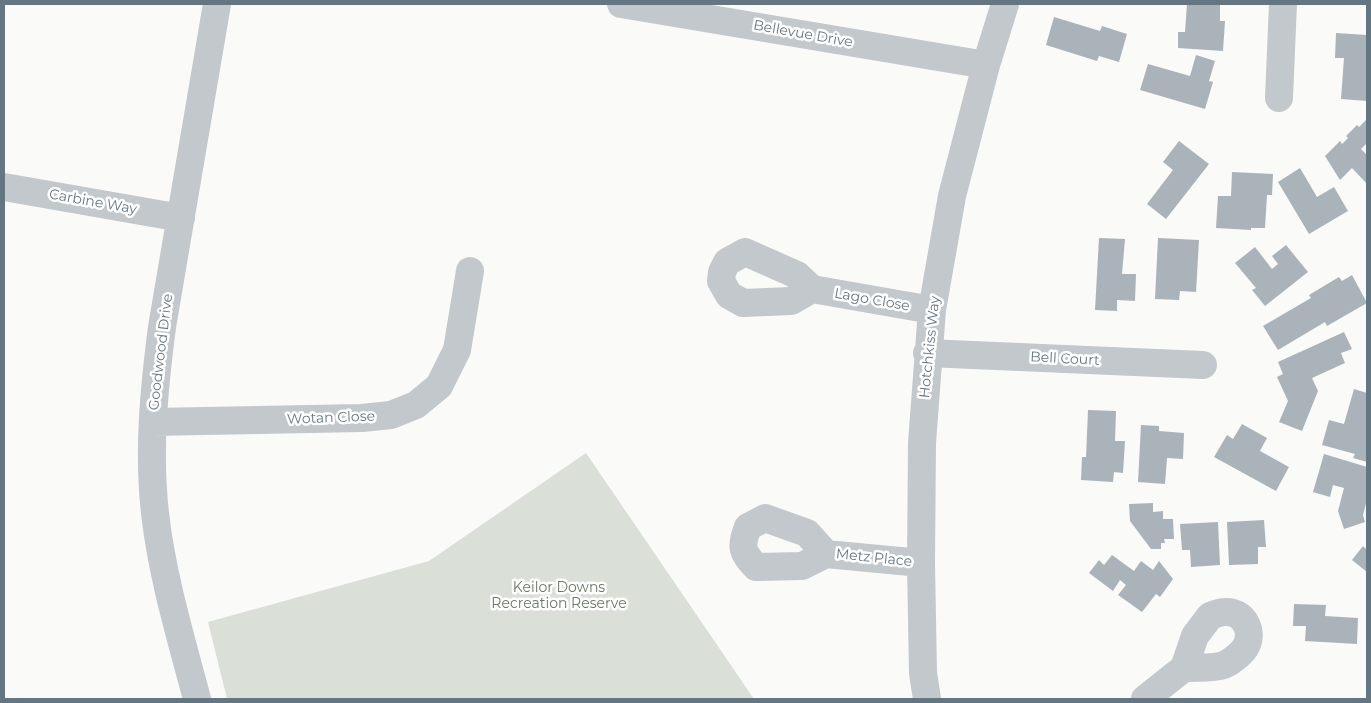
<!DOCTYPE html>
<html>
<head>
<meta charset="utf-8">
<style>
  body { margin:0 }
  #map { position:relative; width:1371px; height:703px; overflow:hidden; background:#fafaf8; font-family:Montserrat,sans-serif }
  canvas { display:block }
  .frame { position:absolute; inset:0; border:5px solid #657683; pointer-events:none }
</style>
</head>
<body>
<div id="map">
<canvas width="1371" height="703"></canvas>
<div class="frame"></div>
</div>
<script>
const ctx = document.querySelector('canvas').getContext('2d');
ctx.lineJoin = 'round';
function paint(path, color) { ctx.fillStyle = color; ctx.fill(path, 'evenodd'); }
function trace(path, color, width, dash) { ctx.strokeStyle = color; ctx.lineWidth = width; ctx.lineCap = dash ? 'butt' : 'round'; ctx.setLineDash(dash || []); ctx.stroke(path); }
function write(font, color, halo, rows, align = 'center') {
  ctx.font = font + ' Montserrat,sans-serif'; ctx.lineWidth = 5; ctx.setLineDash([]); ctx.textBaseline = 'middle'; ctx.strokeStyle = halo; ctx.fillStyle = color; for (const [text, x, y, turn = 0] of rows) {
    ctx.save(); ctx.translate(x, y); ctx.rotate((+turn || 0) * Math.PI / 180); ctx.textAlign = isNaN(turn) ? turn : align; if (halo) ctx.strokeText(text, 0, 0); ctx.fillText(text, 0, 0); ctx.restore();
  }
}
const green = new Path2D(`
  M586 453 754 699H227L208 622 429 561Z`);
const building = new Path2D(`
  M1187 4H1220V21H1225L1223 51 1178 48V32H1185Z
  M1054 17 1100 31 1102 26 1127 34 1119 62 1099 56 1097 61 1046 45Z
  M1336 33 1367 35V101L1341 99 1344 58H1335Z
  M1196 55 1215 61 1209 81 1213 82 1205 109 1140 90 1148 64 1190 76Z
  M1367 119V143L1361 149 1367 155V184L1352 168 1340 180 1325 156 1340 141 1342 144 1348 138 1346 136 1357 125 1359 127Z
  M1179 141 1209 164 1166 219 1147 204 1173 170 1163 162Z
  M1300 168 1317 197 1334 187 1348 211 1309 234 1278 182Z
  M1232 172 1273 174 1272 195H1267L1265 228H1251V230L1216 228 1218 196H1231Z
  M1099 238 1125 239 1122 274H1136L1135 301 1117 300V311L1095 310Z
  M1158 238 1199 240 1196 292 1180 291 1179 300 1155 299Z
  M1286 245 1308 272 1265 306 1252 290 1256 288 1235 263 1255 247 1272 269 1278 264 1272 256Z
  M1352 275 1367 303 1327 326 1325 322 1278 350 1263 326 1311 298 1309 295 1339 277 1342 281Z
  M1344 332 1352 349 1341 353 1345 363 1312 378 1318 391 1302 431 1279 422 1288 401 1277 377 1283 374 1278 362Z
  M1354 389 1367 393V462L1353 458 1355 454 1322 445 1329 420 1344 424Z
  M1088 410 1116 411 1115 441H1125L1123 473 1114 472 1113 482 1081 480 1082 457H1086Z
  M1242 424 1267 438 1260 451 1289 467 1276 491 1214 457 1227 435 1233 439Z
  M1141 425 1159 426V431L1184 433 1183 459 1167 458 1165 484 1138 482Z
  M1324 454 1367 467V500L1363 515 1365 522 1344 529 1338 511 1344 488 1333 485 1330 497 1313 492Z
  M1153 503V512L1163 511V519H1173L1174 539H1164L1165 543H1161V549H1151L1130 521 1129 504Z
  M1264 520 1266 547H1258V564L1229 565 1227 522Z
  M1218 522 1220 565 1191 567 1190 550H1182L1180 524Z
  M1363 546 1367 550V572L1352 560Z
  M1112 555 1134 571 1141 561 1153 570 1159 561 1173 579 1160 597 1156 594 1142 612 1118 595 1126 585 1120 580 1113 591 1089 573 1099 560 1104 565Z
  M1294 604 1326 605 1325 616 1358 618 1357 644 1305 641 1306 626H1293Z`);
const minor = new Path2D(`
  M621 4 986 65
  M1279 98 1283 4
  M4 187 181 218
  M812 289 791 301 743 303 729 295 721 281 722 272 727 262 745 252 797 275 812 289 932 310
  M927 353 1203 365
  M153 422 362 418 391 415 416 405 439 386 457 350 470 271
  M826 554 807 533 765 518 748 527C740 547 742 552 756 567L802 566 826 554 921 563
  M197 699C181 638 162 576 155 513 148 451 154 389 162 327L217 4
  M927 699 923 673 921 563 922 443 932 310 952 196 986 65 1005 4
  M1145 699 1184 668 1195 636 1210 616C1215 614 1220 612 1225 612 1244 611 1255 632 1245 648 1241 654 1231 662 1224 665 1212 669 1196 667 1184 668`);
const streetNames = [
  ["Bellevue Drive",803,34,10],
  ["Carbine Way",93,202,10],
  ["Lago Close",872,300,10],
  ["Hotchkiss Way",930,347,-84],
  ["Goodwood Drive",161,352,-83],
  ["Bell Court",1065,359,3],
  ["Wotan Close",331,418,-2],
  ["Metz Place",874,558,6]
];
const parkNames = [
  ["Keilor Downs",559,588],
  ["Recreation Reserve",559,604]
];
paint(green, '#dadfd7');
paint(building, '#aab3b9');
trace(minor, '#c3c8cc', 28);
write('14px', '#657683', '#fff', streetNames);
write('14px', '#687a64', '#fff', parkNames);
</script>
</body>
</html>
